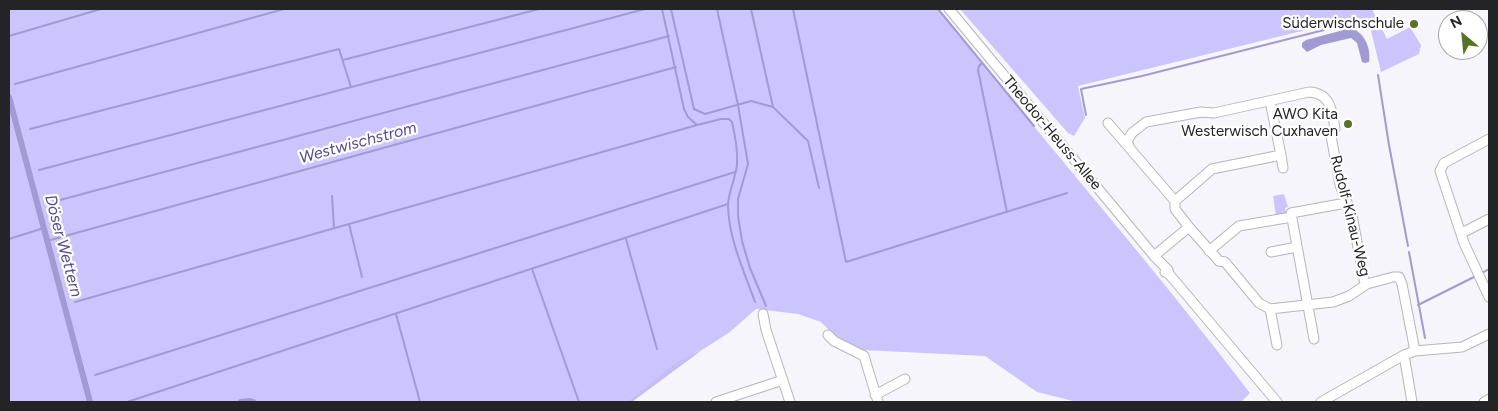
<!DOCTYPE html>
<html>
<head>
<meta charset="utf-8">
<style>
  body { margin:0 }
  #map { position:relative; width:1498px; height:411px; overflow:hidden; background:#f5f5fb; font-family:Figtree,sans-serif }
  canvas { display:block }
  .frame { position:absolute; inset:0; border:10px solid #242426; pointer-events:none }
  .north { position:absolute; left:1438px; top:10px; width:50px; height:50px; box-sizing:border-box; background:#fff; border:1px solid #a7a7a8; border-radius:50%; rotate:332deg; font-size:14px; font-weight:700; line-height:20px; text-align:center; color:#242426 }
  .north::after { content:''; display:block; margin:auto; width:18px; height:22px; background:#597225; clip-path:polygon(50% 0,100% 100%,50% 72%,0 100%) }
</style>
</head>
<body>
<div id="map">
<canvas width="1498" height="411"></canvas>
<div class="frame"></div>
<div class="north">N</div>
</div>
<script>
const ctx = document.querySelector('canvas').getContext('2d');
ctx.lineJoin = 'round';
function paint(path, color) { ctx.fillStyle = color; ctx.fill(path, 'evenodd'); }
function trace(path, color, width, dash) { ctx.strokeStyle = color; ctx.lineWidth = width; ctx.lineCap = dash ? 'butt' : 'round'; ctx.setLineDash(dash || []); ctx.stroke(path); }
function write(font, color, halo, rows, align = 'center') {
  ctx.font = font + ' Figtree,sans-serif'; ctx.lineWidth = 4.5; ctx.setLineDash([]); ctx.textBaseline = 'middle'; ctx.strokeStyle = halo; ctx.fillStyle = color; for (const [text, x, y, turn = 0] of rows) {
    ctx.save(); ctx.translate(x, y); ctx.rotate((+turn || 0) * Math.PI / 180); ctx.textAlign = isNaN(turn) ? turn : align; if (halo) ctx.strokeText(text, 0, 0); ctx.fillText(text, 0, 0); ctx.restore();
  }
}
const green = new Path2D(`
  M9 9H937C1041 137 1150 262 1250 393L1241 402H1077L1037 392 985 356 862 350 836 337 821 322 798 314 756 309 730 332 702 350 696 352 662 374 626 402H9Z
  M960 9H1372L1387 39 1410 27 1421 45 1419 54 1381 72 1368 18 1314 28 1078 86 1085 118 1074 136 1068 133Z
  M1284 194 1288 207 1285 208 1286 214 1276 216 1273 196Z`);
const forest = new Path2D(`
  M702 350 632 402H626C648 386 677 358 702 350Z`);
const water = new Path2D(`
  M1351 28C1365 33 1371 48 1369 62L1365 63 1362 62 1357 43 1351 38 1321 45 1307 52 1302 47V43L1306 40Z`);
const stream = new Path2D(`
  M662 9 684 109 688 117 697 125 721 119H729L732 122C735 135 738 151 737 164 736 178 728 192 728 206 729 240 744 271 755 302
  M671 9 694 109 705 114 751 101 773 107 808 141 819 188
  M717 9 738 105 748 164 738 199V216L742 241 750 268 766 306
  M751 9 773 107
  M793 9 846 262 1067 193
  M938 9 1034 126
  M9 36 101 9
  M343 60 539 9
  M982 63 979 66 978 70 1007 212
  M1378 75 1389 145 1408 246
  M15 84 284 9
  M1086 115 1081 89 1142 76 1324 30
  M30 129 339 49 351 87
  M39 170 645 9
  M332 196 334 228
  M49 203 669 36
  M349 224 362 277
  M9 239 44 228
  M626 239 657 349
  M47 241 676 67
  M1409 252 1425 338
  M532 269 579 402
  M1482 273 1489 269
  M75 302 697 125
  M1418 305 1474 277
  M396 314 420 402
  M95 375 735 172
  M127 402 728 204`);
const canal = new Path2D(`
  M9 97 90 402
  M241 402 250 401 253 402`);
const minor = new Path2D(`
  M949 9 1154 256 1168 270 1169 274
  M1108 123 1175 201V209L1189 227
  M1489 139 1444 163 1440 171 1464 243 1489 297
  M1129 146 1127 141 1132 133 1146 122 1201 112 1214 113 1309 92C1331 93 1332 111 1335 129L1331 136 1340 185 1352 215 1364 280 1367 284
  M1281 155 1283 168
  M1175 201 1212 169 1281 155 1270 101
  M1462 233 1489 219
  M1209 251 1239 226 1292 217
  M1271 252 1297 247
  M1154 256 1189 227 1219 261 1225 262 1259 303 1270 309 1333 302 1349 296 1367 284 1393 277H1399L1402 284 1415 351
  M1165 272 1169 274 1277 402
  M1270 309 1277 345
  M763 314 766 330 790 402
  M828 335 834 341 864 356 878 402
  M1314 339 1291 213 1346 203
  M1404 355 1412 402
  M875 395 905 379
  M716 402 783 380
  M1321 402 1404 355 1415 351 1462 347 1489 334
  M1484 402 1489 399`);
const markers = [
  [1414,24,5,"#597225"],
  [1348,124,5,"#597225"]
];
const poiNames = [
  ["Süderwischschule",1404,24],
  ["AWO Kita",1338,115],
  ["Westerwisch Cuxhaven",1338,132]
];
const streetNames = [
  ["Theodor-Heuss-Allee",1052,133,50],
  ["Rudolf-Kinau-Weg",1350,216,76]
];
const waterNames = [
  ["Westwischstrom",358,143,-15],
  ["Döser Wettern",63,246,75]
];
paint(green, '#ccc5fd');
paint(forest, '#c4bdf6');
paint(water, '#a29ad2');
trace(stream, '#a29ad2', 2);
trace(canal, '#a29ad2', 6);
trace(minor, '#b6b5bb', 11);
trace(minor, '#fff', 9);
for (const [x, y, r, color] of markers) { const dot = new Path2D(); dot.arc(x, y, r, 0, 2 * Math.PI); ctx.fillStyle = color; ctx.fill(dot); trace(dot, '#fff', 2); }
write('15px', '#242426', '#fff', poiNames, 'right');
write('15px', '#242426', '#fff', streetNames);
write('italic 16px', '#574a8f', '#fff', waterNames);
</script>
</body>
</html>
